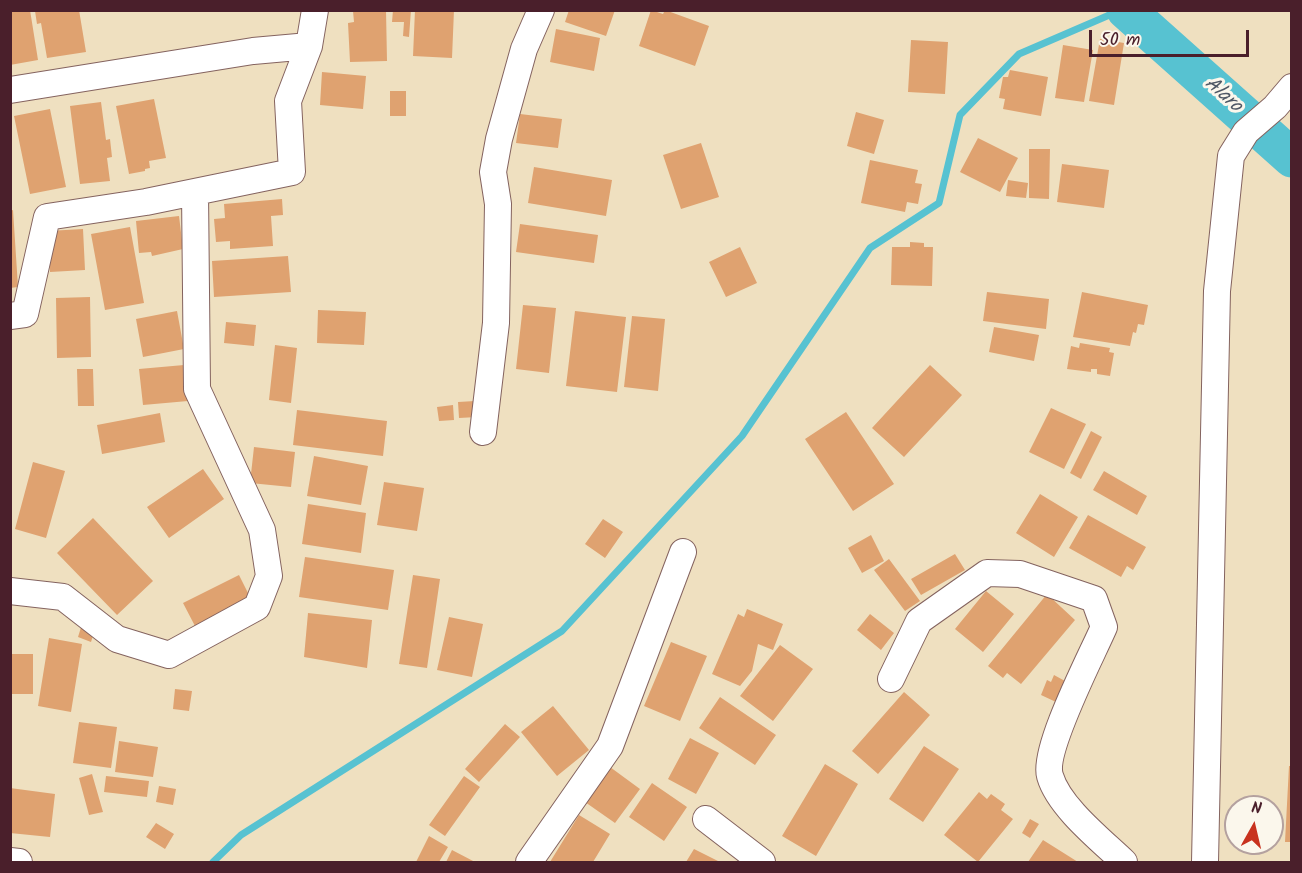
<!DOCTYPE html>
<html>
<head>
<meta charset="utf-8">
<style>
  body { margin:0 }
  #map { position:relative; width:1302px; height:873px; overflow:hidden; background:#efe0c0; font-family:Kalam,sans-serif }
  canvas { display:block }
  .frame { position:absolute; inset:0; border:12px solid #4a1f2b; pointer-events:none }
  .north { position:absolute; left:1224px; top:795px; width:60px; height:60px; box-sizing:border-box; background:#fbf7ec; border:2px solid #b4a19f; border-radius:50%; rotate:8deg; font-size:16px; font-weight:700; line-height:24px; text-align:center; color:#4a1f2b }
  .north::after { content:''; display:block; margin:auto; width:21px; height:27px; background:#c8321e; clip-path:polygon(50% 0,100% 100%,50% 72%,0 100%) }
  .scale { position:absolute; left:1089px; top:30px; width:160px; height:27px; box-sizing:border-box; border:3px solid #4a1f2b; border-top:0; padding-left:8px; font-size:18px; line-height:21px; white-space:nowrap; color:#4a1f2b; -webkit-text-stroke:4px #fbf7ec; paint-order:stroke }
</style>
</head>
<body>
<div id="map">
<canvas width="1302" height="873"></canvas>
<div class="frame"></div>
<div class="north">N</div>
<div class="scale">50 m</div>
</div>
<script>
const ctx = document.querySelector('canvas').getContext('2d');
ctx.lineJoin = 'round';
function trace(path, color, width, dash) { ctx.strokeStyle = color; ctx.lineWidth = width; ctx.lineCap = dash ? 'butt' : 'round'; ctx.setLineDash(dash || []); ctx.stroke(path); }
function paint(path, color) { ctx.fillStyle = color; ctx.fill(path, 'evenodd'); }
function write(font, color, halo, rows, align = 'center') {
  ctx.font = font + ' Kalam,sans-serif'; ctx.lineWidth = 6; ctx.setLineDash([]); ctx.textBaseline = 'middle'; ctx.strokeStyle = halo; ctx.fillStyle = color; for (const [text, x, y, turn = 0] of rows) {
    ctx.save(); ctx.translate(x, y); ctx.rotate((+turn || 0) * Math.PI / 180); ctx.textAlign = isNaN(turn) ? turn : align; if (halo) ctx.strokeText(text, 0, 0); ctx.fillText(text, 0, 0); ctx.restore();
  }
}
const stream = new Path2D(`
  M213 862 241 835 562 631 742 436 870 248 939 203 960 115 1019 54 1121 10`);
const river = new Path2D(`
  M1126 10 1292 158`);
const building = new Path2D(`
  M10 10H30L38 60 10 65Z
  M37 10H79L86 52 47 58 41 23 37 24 35 11Z
  M386 10 387 61 350 62 348 23 354 22 353 11Z
  M393 10H411L409 37 403 36 404 22H392Z
  M415 10H454L452 58 413 56Z
  M569 10H615L606 36 565 22Z
  M651 10 663 14 665 10 709 26 695 66 639 46Z
  M556 29 600 38 594 71 550 62Z
  M1100 39 1124 43 1114 105 1089 101Z
  M911 40 948 42 945 94 908 92Z
  M1063 45 1093 50 1084 102 1055 98Z
  M1010 70 1048 77 1041 116 1003 109 1005 99 999 98 1003 77H1008Z
  M322 72 366 76 363 109 320 105Z
  M390 91H406V116H390Z
  M154 99 166 158 149 161 150 168 145 169V171L129 174 116 106Z
  M101 102 106 140 110 139 112 157 107 158 110 181 80 184 70 106Z
  M50 109 66 187 30 194 14 116Z
  M856 112 884 120 874 154 847 146Z
  M520 114 562 119 558 148 516 143Z
  M978 138 1018 158 1000 192 960 172Z
  M701 143 719 197 681 209 663 155Z
  M1029 149H1050L1049 199 1029 198Z
  M870 160 918 170 915 183 922 184 918 204 907 202 905 212 861 203Z
  M1062 164 1109 170 1104 208 1057 202Z
  M534 167 612 180 606 216 528 203Z
  M1008 180 1028 183 1026 198 1006 196Z
  M282 199 283 215 271 216 273 246 230 249V241L216 242 214 219 225 218 224 204Z
  M13 210 18 287 10 288V211Z
  M179 216 183 249 152 256 151 252 139 253 136 221Z
  M520 224 598 235 594 263 516 252Z
  M130 227 144 303 105 310 91 234Z
  M83 229 85 270 50 272 48 231Z
  M910 242 924 243V247H933L932 286 891 285 892 247H910Z
  M740 247 757 283 726 297 709 262Z
  M288 256 291 292 214 297 212 261Z
  M987 292 1049 299 1046 329 983 321Z
  M1082 292 1148 305 1144 325 1138 324 1136 333 1133 332 1130 346 1073 337Z
  M90 297 91 357 57 358 56 298Z
  M523 305 556 308 549 373 516 369Z
  M318 310 366 312 364 345 317 343Z
  M177 311 184 349 143 357 136 319Z
  M575 311 626 317 617 392 566 386Z
  M632 316 665 319 658 391 624 387Z
  M226 322 256 325 254 346 224 343Z
  M994 327 1039 335 1034 361 989 352Z
  M1080 343 1110 348 1109 352 1114 353 1110 376 1097 374V369H1091V372L1067 369 1071 346 1079 348Z
  M275 345 297 348 291 403 269 400Z
  M184 365 188 401 143 405 139 369Z
  M930 365 962 395 904 457 872 428Z
  M77 369H93L94 406H78Z
  M475 401 477 417 459 418 458 402Z
  M453 405 454 420 439 421 437 407Z
  M1051 408 1086 424 1064 469 1029 452Z
  M297 410 387 421 383 456 293 445Z
  M846 412 894 484 853 511 805 439Z
  M160 413 165 442 102 454 97 425Z
  M1091 431 1102 437 1081 479 1070 473Z
  M254 447 295 452 291 487 250 483Z
  M314 456 368 466 361 505 307 496Z
  M33 462 65 471 46 538 15 529Z
  M203 469 224 499 169 538 147 507Z
  M1104 471 1147 496 1137 515 1093 490Z
  M384 482 424 488 417 531 377 525Z
  M1040 494 1078 517 1054 557 1016 533Z
  M308 504 366 513 361 553 302 544Z
  M1088 515 1146 547 1133 570 1127 566 1121 577 1069 548Z
  M93 518 153 581 117 615 57 553Z
  M603 519 623 532 605 558 585 544Z
  M871 535 884 561 862 573 848 548Z
  M955 554 965 570 921 595 911 579Z
  M305 557 394 570 388 610 299 597Z
  M889 559 920 601 905 611 874 570Z
  M239 575 250 597 195 626 183 603Z
  M413 575 440 579 427 668 399 664Z
  M986 591 1014 614 983 652 955 629Z
  M1047 594 1075 620 1021 684 1007 673 1003 678 988 666Z
  M747 609 783 624 773 650 758 644 752 671 740 686 712 674 738 614 744 617Z
  M308 613 372 620 367 668 304 657Z
  M870 614 894 633 881 650 857 630Z
  M449 617 483 624 472 677 437 670Z
  M83 621 96 626 91 642 78 637Z
  M49 638 82 644 71 712 38 706Z
  M671 642 707 656 680 721 644 706Z
  M780 645 813 669 773 721 740 696Z
  M10 654H33V694H10Z
  M1054 675 1065 681 1056 702 1041 695 1047 680 1051 682Z
  M175 689 192 691 189 711 173 709Z
  M904 692 930 715 878 774 852 751Z
  M720 697 776 735 755 765 699 728Z
  M553 706 589 750 557 776 521 732Z
  M79 722 117 727 111 768 73 763Z
  M505 724 520 737 479 782 465 769Z
  M690 738 719 753 696 794 668 779Z
  M119 741 158 747 153 777 115 772Z
  M924 746 959 769 923 822 889 799Z
  M825 764 858 784 816 856 782 836Z
  M1289 766H1292V842H1285Z
  M610 767 640 789 615 823 585 802Z
  M92 774 103 812 89 815 79 778Z
  M106 776 149 781 147 797 104 792Z
  M464 776 480 787 445 836 429 825Z
  M652 783 687 807 664 841 629 817Z
  M159 786 176 789 173 805 156 802Z
  M10 788 55 794 50 837 10 833Z
  M979 792 987 799 991 794 1005 804 1001 810 1013 819 978 862 944 835Z
  M579 815 610 834 593 862H550Z
  M1030 819 1039 824 1030 838 1022 833Z
  M156 823 174 834 165 849 146 837Z
  M429 836 448 847 439 862H416Z
  M1043 840 1078 862H1028Z
  M694 849 720 862H686Z
  M452 850 475 862H446Z`);
const minor = new Path2D(`
  M10 90 253 51 309 46
  M10 316 25 314 47 217 146 202 292 172 288 101 309 46 315 10
  M483 432 496 323 498 204 493 172 499 139 524 49 541 10
  M10 591 63 597 117 639 169 655 257 607 269 576 262 530 197 389 195 192
  M891 679 919 621 987 573 1020 574 1094 599 1104 627C1092 655 1042 750 1050 776 1059 807 1101 840 1124 862
  M706 819 762 862
  M10 861 19 862
  M529 862 610 746 683 552
  M1205 862 1217 291 1231 156 1246 132 1275 107 1292 87`);
const waterNames = [
  ["Alaro",1222,96,42]
];
trace(stream, '#57c2d1', 7);
trace(river, '#57c2d1', 39);
paint(building, '#dfa270');
trace(minor, '#84635f', 28);
trace(minor, '#fff', 26);
write('italic 20px', '#4f5865', '#fbf7ec', waterNames);
</script>
</body>
</html>
